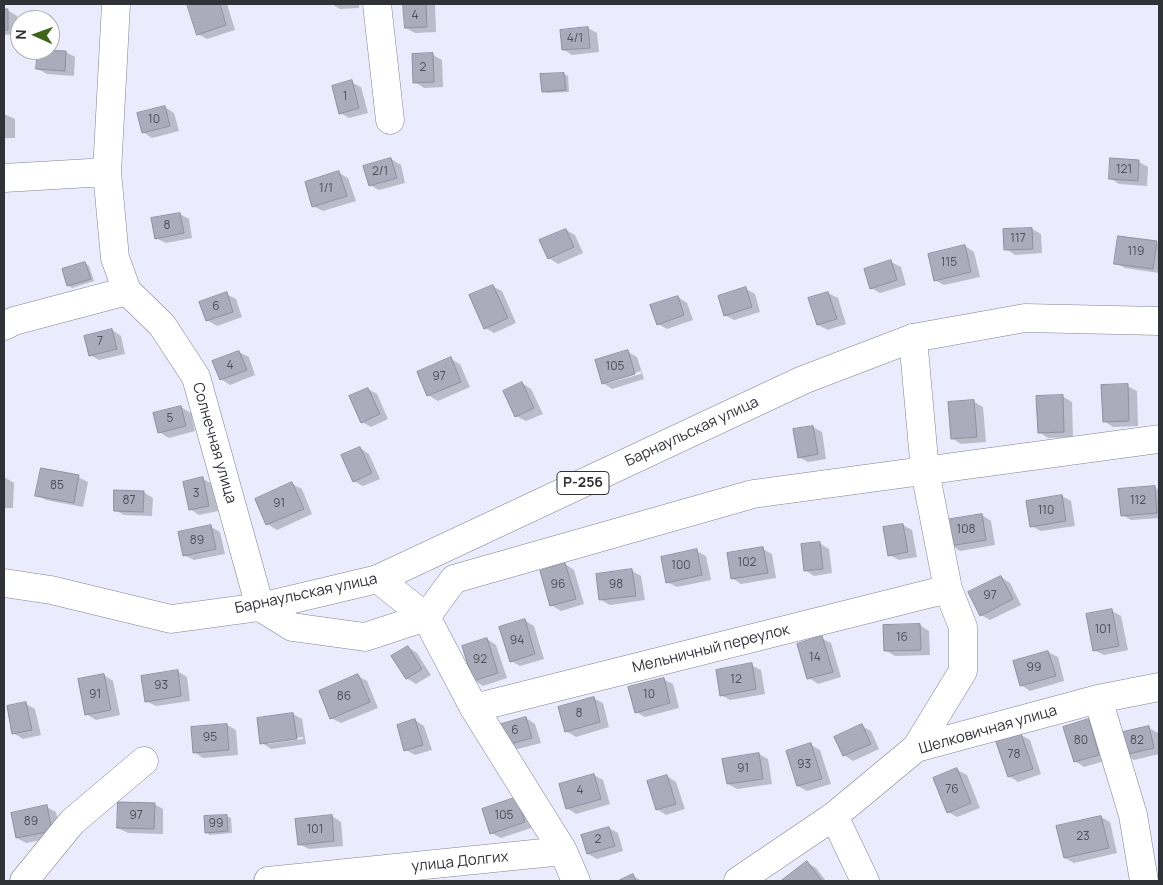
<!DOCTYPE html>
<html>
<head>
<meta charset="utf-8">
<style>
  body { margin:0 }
  #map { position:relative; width:1163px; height:885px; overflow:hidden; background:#eaebfc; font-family:Manrope,sans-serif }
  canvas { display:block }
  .frame { position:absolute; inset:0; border:5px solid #313238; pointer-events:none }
  .north { position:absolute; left:10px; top:10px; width:50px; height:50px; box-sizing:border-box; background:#fff; border:1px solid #adadaf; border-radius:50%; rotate:272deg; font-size:14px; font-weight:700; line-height:20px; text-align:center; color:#313238 }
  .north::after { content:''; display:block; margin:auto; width:18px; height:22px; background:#3f641c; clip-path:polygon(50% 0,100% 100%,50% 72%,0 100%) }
</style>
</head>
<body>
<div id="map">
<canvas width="1163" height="885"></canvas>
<div class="frame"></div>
<div class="north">N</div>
</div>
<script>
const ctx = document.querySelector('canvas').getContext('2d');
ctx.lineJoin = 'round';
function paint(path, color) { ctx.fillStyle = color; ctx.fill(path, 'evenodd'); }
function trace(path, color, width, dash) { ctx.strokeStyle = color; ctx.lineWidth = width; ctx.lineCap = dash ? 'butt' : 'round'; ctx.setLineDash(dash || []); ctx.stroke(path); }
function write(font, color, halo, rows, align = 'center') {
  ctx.font = font + ' Manrope,sans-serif'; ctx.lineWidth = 5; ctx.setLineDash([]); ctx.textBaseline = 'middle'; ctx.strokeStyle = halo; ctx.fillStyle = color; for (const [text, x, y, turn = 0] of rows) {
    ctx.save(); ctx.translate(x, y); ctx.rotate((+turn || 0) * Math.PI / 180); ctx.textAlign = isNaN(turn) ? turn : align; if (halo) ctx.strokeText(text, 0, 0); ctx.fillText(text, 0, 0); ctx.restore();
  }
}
const shadow = new Path2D(`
  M188 4H227L235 30 207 39 198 34Z
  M332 4H359V8L340 9Z
  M405 4H435L436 32 415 33 406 28Z
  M7 10 17 16V34L4 35V11Z
  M588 28 597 33 599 52 572 55 563 49 561 31Z
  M39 50 66 52 75 57 74 76 47 74 38 69Z
  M433 55 442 60 443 87 424 88 415 82Z
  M564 74 568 76 569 92 547 93 543 91Z
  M351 82 361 87 368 113 349 118 340 113Z
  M165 107 174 113 179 131 152 138 143 132Z
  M4 114 15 119V138H4Z
  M391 159 401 165 405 183 379 190 370 185Z
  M1139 162 1148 167 1147 186 1119 184 1110 178Z
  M339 173 348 178 356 201 323 211 313 206Z
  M180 214 189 219 192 238 166 243 156 238Z
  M1032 229 1041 234 1042 253 1015 255 1006 249Z
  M566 230 575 235 583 253 558 264 549 258Z
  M1156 243 1159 244V273L1125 268 1116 263Z
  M965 246 974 252 980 277 944 285 935 280Z
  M891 262 901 267 906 285 880 293 871 288Z
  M85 263 89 266 94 281 72 288 68 285Z
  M492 286 502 291 516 323 494 333 485 328Z
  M746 289 755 294 760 312 734 320 725 315Z
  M828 293 838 298 846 324 828 330 818 325 810 299Z
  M226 294 236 299 242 317 217 326 207 320Z
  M678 297 687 303 693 320 667 329 658 324Z
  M112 330 121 336 125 354 99 360 90 355Z
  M239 352 249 357 255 375 230 385 221 379Z
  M628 352 637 357 644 379 612 389 603 383ZM641 371V374L608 383V381Z
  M451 359 460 364 470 387 438 401 428 395Z
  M522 383 531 389 543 414 526 421 516 416Z
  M1127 386 1137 391 1138 426 1113 427 1104 421Z
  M368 389 377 394 388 419 371 427 362 422Z
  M1062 396 1072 402 1073 437 1048 438 1039 432Z
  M974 402 983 407 986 442 961 444 952 438Z
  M181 407 191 413 195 431 169 438 159 432Z
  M813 427 822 432 826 459 808 462 799 457Z
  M360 448 369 454 380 479 363 486 354 481Z
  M4 477 14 483 13 508H4Z
  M78 477 88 482 83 507 46 500 37 495Z
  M203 479 212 484 218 511 199 515 190 509Z
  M292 484 302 489 312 514 277 530 267 524Z
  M1155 488 1159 490V518L1131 520 1122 515Z
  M143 492 153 498 152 516 124 515 115 510Z
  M1062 496 1071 501 1075 526 1041 531 1031 526Z
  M982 515 991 521 995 545 960 551 951 545Z
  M903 525 912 530 917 557 899 560 889 555Z
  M211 527 220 532 225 554 194 560 184 555Z
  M819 543 829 549 832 573 814 576 805 570Z
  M763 549 772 554 776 578 741 584 732 578Z
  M696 551 706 556 711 580 677 587 667 582Z
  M565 564 574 570 584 604 561 611 551 605Z
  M632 571 641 576 645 600 610 605 601 600Z
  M1001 577 1010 583 1021 605 990 620 981 615Z
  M1112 611 1121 616 1128 650 1104 655 1094 650Z
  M524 620 534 626 544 659 520 666 511 661Z
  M920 625 929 631 930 655 895 656 885 650Z
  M821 638 831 643 841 677 818 684 809 678Z
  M487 639 496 645 507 678 483 686 474 680Z
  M408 647 417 653 431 675 416 684 406 678Z
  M1048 652 1058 657 1064 681 1030 691 1021 685Z
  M751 665 761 670 765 694 730 700 721 695Z
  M177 671 187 677 190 701 156 706 146 701Z
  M104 675 113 681 120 715 96 720 86 714Z
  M358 676 367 681 378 708 341 723 331 718Z
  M663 679 673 684 679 708 645 717 636 712Z
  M593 698 603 703 609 727 576 737 566 731Z
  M26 704 35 709 41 735 23 739 13 733Z
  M293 714 302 719 306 744 271 749 262 743ZM303 737V739L268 744V742Z
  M526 718 535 724 541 743 514 750 504 745Z
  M415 720 424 726 432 750 415 755 406 750Z
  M1088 721 1098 726 1108 760 1084 767 1075 761Z
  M227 725 236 730 238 755 203 758 194 752 192 728Z
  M862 726 871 731 879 749 853 761 844 755Z
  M1149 728 1158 733 1159 754 1134 760 1125 755Z
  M1021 735 1030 740 1041 774 1018 782 1009 776Z
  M811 745 820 750 831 784 807 791 798 786Z
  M759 754 768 759 772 784 737 789 728 784Z
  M957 770 967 775 980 808 957 817 948 812Z
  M594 775 603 780 610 804 576 814 567 808Z
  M667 776 676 782 685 809 666 815 657 809Z
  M517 799 534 827 501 838 491 833Z
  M154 804 163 809V834L128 833 118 828Z
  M47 807 56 812 61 836 26 843 17 838Z
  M226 816 231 818 232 833 210 835 206 832Z
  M332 816 341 822 343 846 309 849 299 844Z
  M1101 817 1110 822 1117 853 1074 863 1065 858Z
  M609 828 618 833 623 851 597 859 588 854Z
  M807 863 816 868 826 881H783Z
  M633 876 642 881H621Z`);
const building = new Path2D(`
  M187 4H220L226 25 197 35Z
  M403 4H426L427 27 405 28Z
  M4 9H8V30H4Z
  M588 27 590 48 562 50 560 30Z
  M38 50 66 51 65 71 36 69Z
  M433 53 434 82 413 83 412 54Z
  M564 73 566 90 542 92 540 74Z
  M352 80 359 108 339 114 332 86Z
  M165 106 170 126 142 133 137 113Z
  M391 158 397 178 369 186 363 166Z
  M1110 158 1139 160 1138 181 1109 179Z
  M339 171 347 196 312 207 305 182Z
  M180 213 184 233 155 239 151 218Z
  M1032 228 1033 249 1004 250 1003 229Z
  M566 229 574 247 548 259 539 240Z
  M1118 236 1157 241 1153 269 1114 264Z
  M965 245 971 272 934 281 928 254Z
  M891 260 897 280 870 289 864 269Z
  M85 262 91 279 67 286 62 269Z
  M493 285 508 318 484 329 469 295Z
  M746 287 752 307 724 316 718 296Z
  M227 292 233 312 206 321 199 302Z
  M828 292 837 319 817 325 808 298Z
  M678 296 684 315 657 325 650 305Z
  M112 329 117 349 89 356 84 336Z
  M628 350 635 374 602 384 595 360Z
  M239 351 247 370 220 380 212 361Z
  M451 357 461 382 427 396 417 372Z
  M522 382 534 408 515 417 503 391Z
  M1128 384 1129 421 1103 422 1101 385Z
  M368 388 380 414 361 423 349 396Z
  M1063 395 1064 432 1038 433 1036 396Z
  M974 400 977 437 951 439 948 402Z
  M181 406 186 426 158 433 153 413Z
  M813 426 818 454 798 458 793 429Z
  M360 447 372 473 353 482 341 455Z
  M41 468 79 475 74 503 35 496Z
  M203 477 209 506 189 510 183 482Z
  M292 482 304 509 266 525 255 499Z
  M1155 486 1157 513 1121 516 1118 489Z
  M114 490 144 491 143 512 114 511Z
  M1062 495 1066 521 1030 527 1026 501Z
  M982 514 986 540 950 546 945 520Z
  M903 524 908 552 888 556 883 527Z
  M211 525 216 549 183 556 178 532Z
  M820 542 823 569 804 571 801 544Z
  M763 547 768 573 731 579 727 553Z
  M697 549 702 575 666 583 661 557Z
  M565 563 576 599 550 606 540 571Z
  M632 569 636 596 599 600 596 574Z
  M1001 576 1013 599 980 616 968 592Z
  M1112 609 1119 646 1093 651 1086 614Z
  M525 619 535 654 510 662 499 627Z
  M920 624 921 650 884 651 883 625Z
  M822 636 833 672 807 679 797 644Z
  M487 638 498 673 473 681 462 646Z
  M408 646 422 669 406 679 391 656Z
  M1048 651 1056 676 1020 686 1013 661Z
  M752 663 756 689 720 696 716 670Z
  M178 670 181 696 145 702 141 676Z
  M104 674 111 710 85 715 78 679Z
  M358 674 370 702 330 719 319 691Z
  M664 678 670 703 635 713 628 687Z
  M594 697 600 722 565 732 558 707Z
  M26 702 32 730 12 734 7 706Z
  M293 713 297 739 260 744 257 718Z
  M526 717 532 738 503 746 498 725Z
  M415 719 423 745 404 751 397 725Z
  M1089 719 1099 755 1074 762 1063 727Z
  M227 724 229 750 193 753 191 727Z
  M862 724 871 744 843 756 834 737Z
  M1149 726 1154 748 1124 755 1119 733Z
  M1021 734 1033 769 1008 777 996 742Z
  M811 743 822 779 797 786 786 751Z
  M759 753 763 779 727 784 722 759Z
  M957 768 971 803 947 813 933 778Z
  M594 774 601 799 566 809 559 784Z
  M667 775 676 804 656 810 647 781Z
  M517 797 525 822 490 834 482 809Z
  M118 802 155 803 154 829 117 828Z
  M47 805 52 831 16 838 11 813Z
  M227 815 228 831 205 833 204 816Z
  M332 815 334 841 298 845 295 819Z
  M1101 816 1109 848 1064 858 1056 826Z
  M609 827 615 846 587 854 581 835Z
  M807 861 822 881H781Z
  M633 874 636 881H618Z`);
const minor = new Path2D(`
  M116 4 107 172 115 258 127 291 162 325 196 377 260 607 292 627 365 637 426 617 454 579 753 494 1159 439
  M377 4 390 120
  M4 178 107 172
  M4 326 14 321 127 291
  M913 338 925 471 948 589 963 627V671L916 748
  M378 579 426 617 474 708 563 851 576 881
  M1098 699 1133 815 1144 881
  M474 708 948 589
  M834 816 865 881
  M24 881 72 822 144 761
  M268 881 563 851
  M738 881 834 816 916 748 1098 699 1159 687`);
const major = new Path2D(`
  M4 583 51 590 171 619 260 607 378 579 803 380 913 338 1025 318 1159 321`);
const numberNames = [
  ["4",415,16],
  ["4/1",575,39],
  ["2",423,68],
  ["1",345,97],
  ["10",154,120],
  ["121",1124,170],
  ["2/1",380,172],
  ["1/1",326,189],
  ["8",167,226],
  ["117",1018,239],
  ["119",1136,252],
  ["115",949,263],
  ["6",216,307],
  ["7",100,342],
  ["4",230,366],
  ["105",615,367],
  ["97",439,377],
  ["5",170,419],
  ["85",57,486],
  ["3",196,494],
  ["87",129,501],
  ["112",1138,501],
  ["91",279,504],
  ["110",1046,511],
  ["108",966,530],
  ["89",197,541],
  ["102",747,563],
  ["100",681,566],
  ["96",558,585],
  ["98",616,585],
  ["97",990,596],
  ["101",1103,630],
  ["16",902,638],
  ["94",517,641],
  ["14",815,658],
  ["92",480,660],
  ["99",1034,668],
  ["12",736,680],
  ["93",161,686],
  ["91",95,695],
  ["10",649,695],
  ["86",344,697],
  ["8",579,714],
  ["6",515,731],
  ["95",210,738],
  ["80",1081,741],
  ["82",1137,741],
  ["78",1014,755],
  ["93",804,765],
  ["91",743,769],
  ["76",952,790],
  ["4",580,791],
  ["97",136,816],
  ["105",504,816],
  ["89",31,822],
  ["99",216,824],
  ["101",315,830],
  ["23",1083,837],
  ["2",598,840]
];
const shields = [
  [583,483,52]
];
const shieldNames = [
  ["Р-256",583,483]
];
const streetNames = [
  ["Барнаульская улица",692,432,-25],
  ["Солнечная улица",214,443,74],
  ["Барнаульская улица",306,594,-12],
  ["Мельничный переулок",711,649,-14],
  ["Шелковичная улица",988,730,-16],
  ["улица Долгих",460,862,-6]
];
paint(shadow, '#0003');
paint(building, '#aaabbb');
trace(building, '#8e909f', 1);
trace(minor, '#818291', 29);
trace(major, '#818291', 29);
trace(minor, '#fff', 28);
trace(major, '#fff', 28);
write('12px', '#4f5059', null, numberNames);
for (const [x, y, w] of shields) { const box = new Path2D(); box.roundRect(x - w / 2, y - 11.5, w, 23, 4); ctx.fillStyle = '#fff'; ctx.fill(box); trace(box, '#313238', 1); }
write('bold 14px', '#313238', null, shieldNames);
write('15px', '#313238', '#fff', streetNames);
</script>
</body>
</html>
